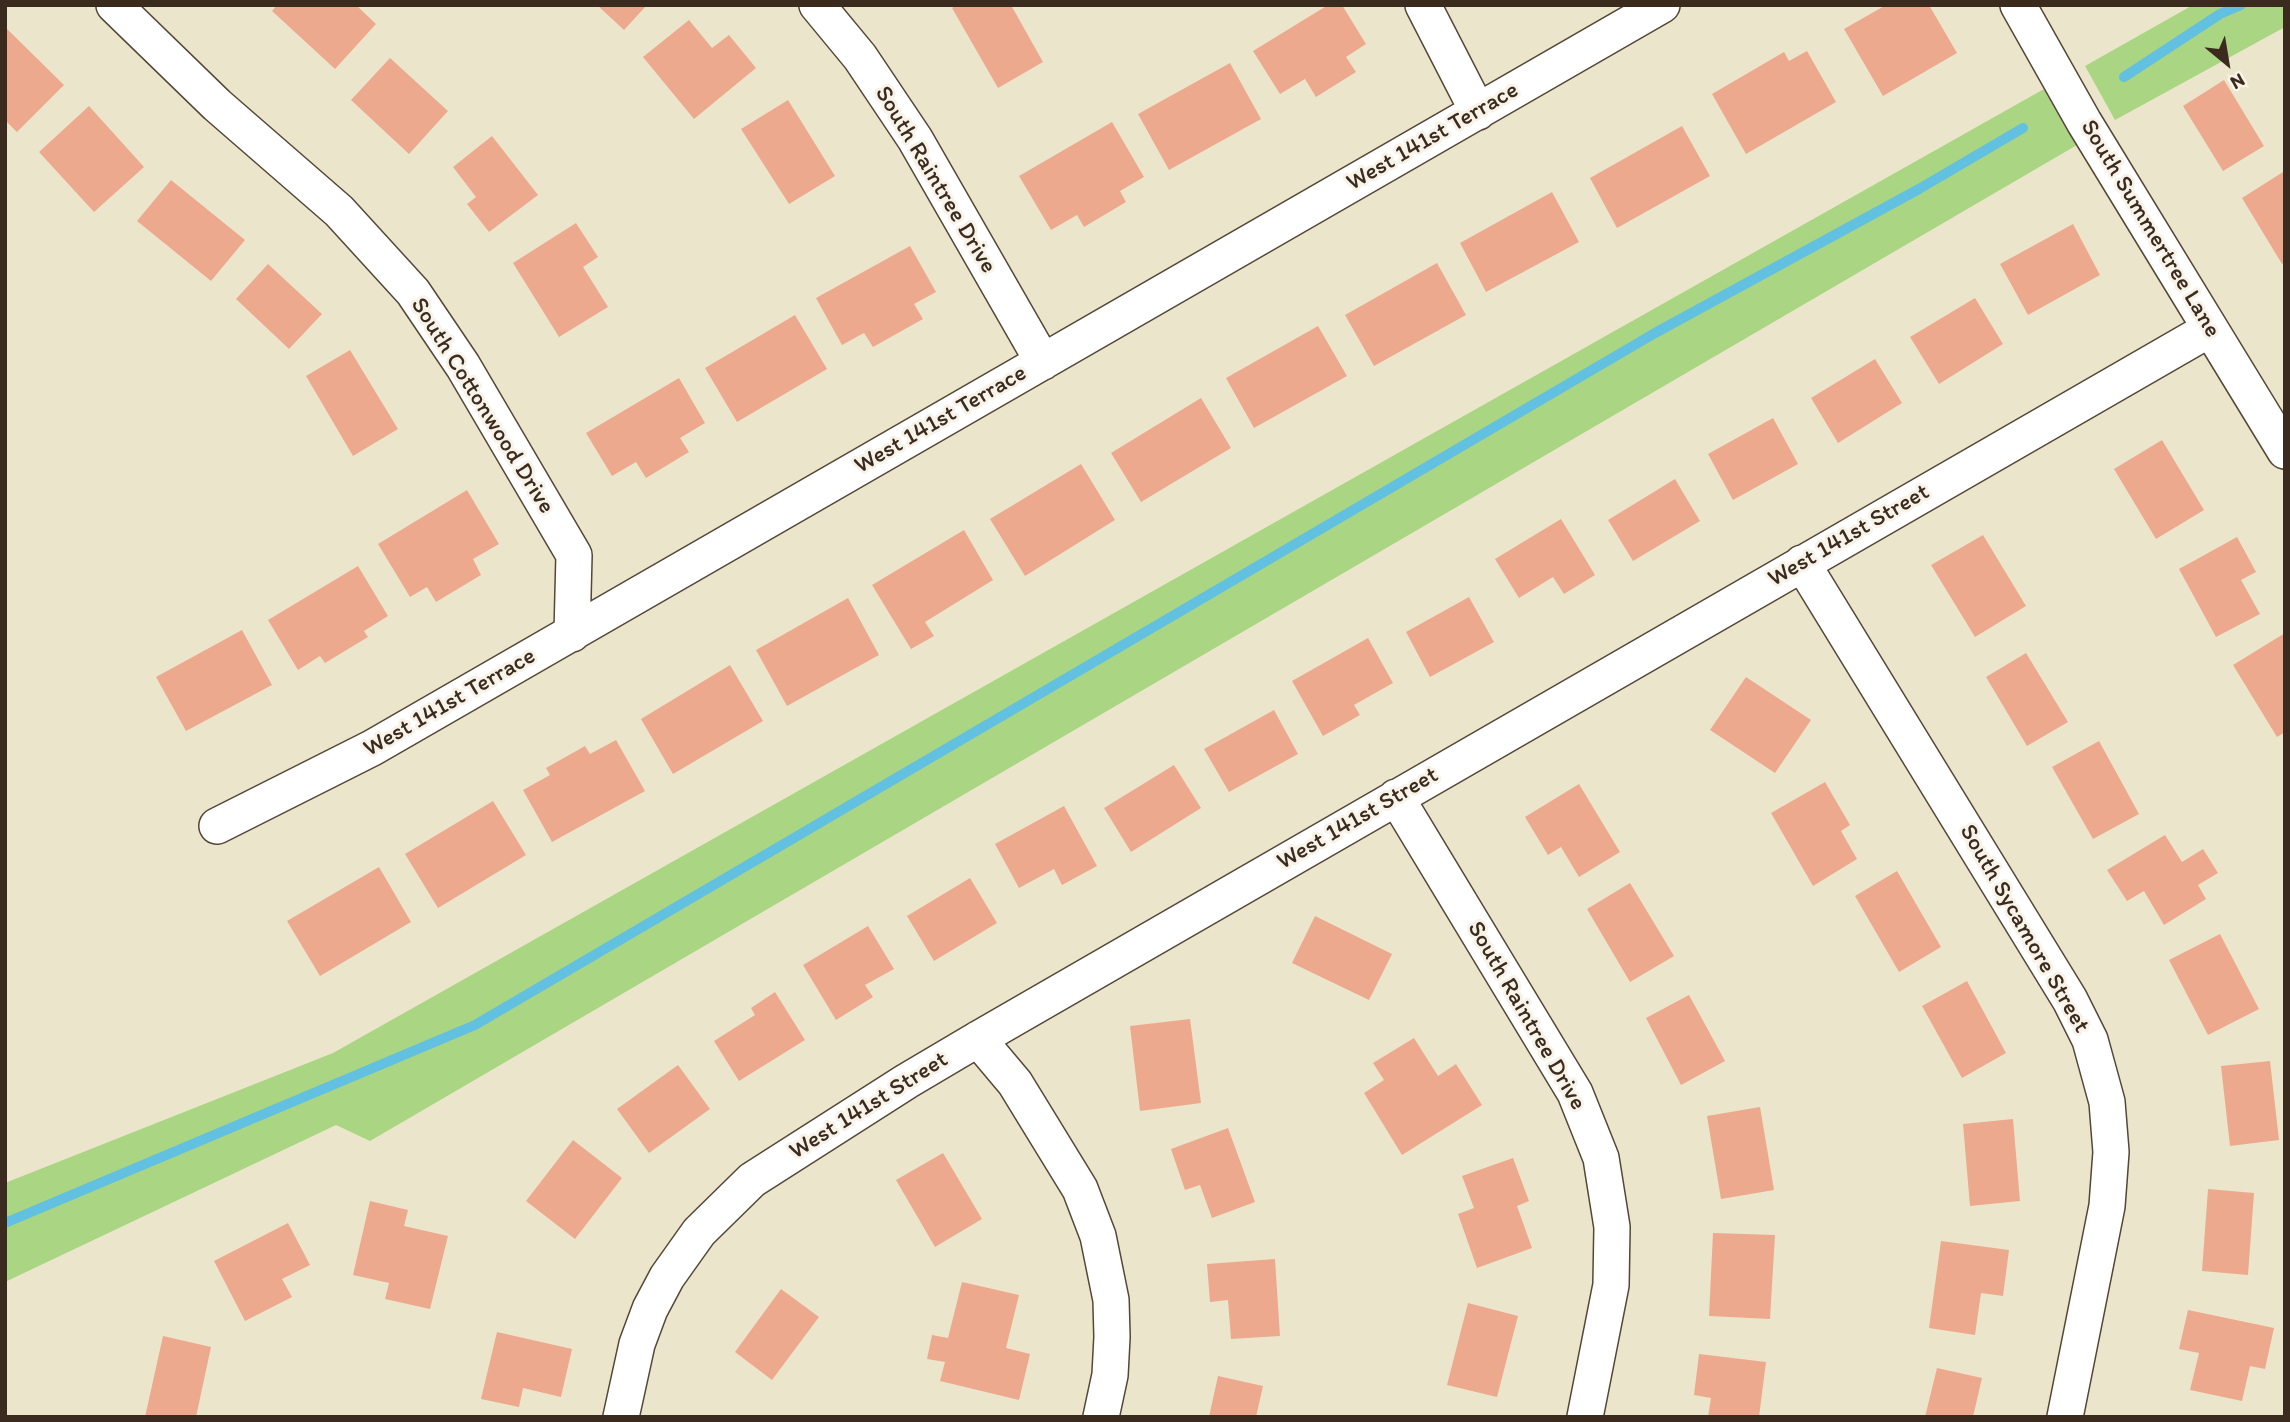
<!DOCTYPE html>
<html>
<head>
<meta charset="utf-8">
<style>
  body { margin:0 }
  #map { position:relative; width:2290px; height:1422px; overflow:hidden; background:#ebe6cb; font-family:Itim,sans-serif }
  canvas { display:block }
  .frame { position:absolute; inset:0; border:7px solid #3b2a1e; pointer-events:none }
  .north { position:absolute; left:2192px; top:28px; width:70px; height:70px; -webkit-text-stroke:5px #f7f3e8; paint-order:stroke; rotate:150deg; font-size:19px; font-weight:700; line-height:28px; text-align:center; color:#3b2a1e }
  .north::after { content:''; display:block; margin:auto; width:24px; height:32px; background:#3b2a1e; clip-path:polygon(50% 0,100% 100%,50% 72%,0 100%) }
</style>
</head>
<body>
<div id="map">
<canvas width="2290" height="1422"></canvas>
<div class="frame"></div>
<div class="north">N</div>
</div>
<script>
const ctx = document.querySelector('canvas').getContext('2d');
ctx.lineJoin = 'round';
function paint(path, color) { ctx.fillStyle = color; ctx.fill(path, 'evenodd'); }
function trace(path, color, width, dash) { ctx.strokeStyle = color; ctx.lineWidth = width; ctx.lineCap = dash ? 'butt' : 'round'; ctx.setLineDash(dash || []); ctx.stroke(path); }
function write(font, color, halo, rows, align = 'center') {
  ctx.font = font + ' Itim,sans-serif'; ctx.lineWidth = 6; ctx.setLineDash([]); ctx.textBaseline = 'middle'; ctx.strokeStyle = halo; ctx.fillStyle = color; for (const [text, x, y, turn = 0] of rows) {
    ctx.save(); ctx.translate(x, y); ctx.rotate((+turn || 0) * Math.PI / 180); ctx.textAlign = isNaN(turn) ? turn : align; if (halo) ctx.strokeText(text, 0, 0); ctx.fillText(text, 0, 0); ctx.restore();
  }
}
const green = new Path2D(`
  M2193 5H2285V27L2115 120 2085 66Z
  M2044 89 2077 145 370 1141 336 1125 5 1282V1183L333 1053Z`);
const stream = new Path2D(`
  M2124 77 2220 14 2241 5
  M5 1223 475 1025 1655 333 1919 189 2023 128`);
const building = new Path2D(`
  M277 5H356L376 24 335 69 272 11Z
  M597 5H647L624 30Z
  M956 5H1011L1043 62 998 88 952 8Z
  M1328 5H1342L1366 44 1346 57 1356 72 1316 97 1305 79 1280 94 1253 51Z
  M1886 5H1929L1957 53 1883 96 1844 29Z
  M689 20 712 48 729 35 756 68 694 119 643 57Z
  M5 27 64 85 17 132 5 120Z
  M1807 51 1836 102 1746 154 1712 94 1784 52 1789 61Z
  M390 58 448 111 409 154 351 100Z
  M1230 63 1261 119 1169 170 1138 114Z
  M2224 80 2264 146 2223 171 2183 106Z
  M788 100 835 176 789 204 741 129Z
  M89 106 144 167 94 212 39 152Z
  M1112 122 1144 177 1120 191 1126 202 1084 227 1077 215 1051 230 1019 176Z
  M1682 126 1710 176 1617 228 1590 178Z
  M492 136 538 195 489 232 467 204 476 197 453 167Z
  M2283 172 2285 176V262L2282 264 2242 198Z
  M171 180 245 240 211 281 137 221Z
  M1552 192 1579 242 1486 292 1460 243Z
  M576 223 598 257 583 267 608 307 559 337 513 263Z
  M2073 224 2100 275 2028 315 2000 264Z
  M910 246 936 292 914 304 923 319 873 347 864 333 842 345 816 298Z
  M1437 263 1466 315 1374 366 1345 315Z
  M268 264 322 314 289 349 236 299Z
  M1975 298 2003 344 1939 384 1910 337Z
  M795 315 827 369 737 422 705 368Z
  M1318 326 1347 376 1254 428 1226 378Z
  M350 350 398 429 353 456 306 376Z
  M1875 359 1902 403 1838 443 1811 398Z
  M679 378 705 423 680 438 689 452 646 478 636 462 612 476 586 433Z
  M1201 398 1231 448 1141 502 1111 453Z
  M1773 418 1798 464 1733 500 1708 454Z
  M2162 440 2204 510 2156 539 2114 469Z
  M1081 464 1115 520 1025 576 990 519Z
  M1675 479 1700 521 1633 561 1608 520Z
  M467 490 499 544 473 559 481 575 436 602 427 587 410 597 378 544Z
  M1561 519 1595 575 1564 594 1553 577 1519 598 1495 559Z
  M964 530 993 580 925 622 934 636 911 649 872 585Z
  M1983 535 2026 606 1975 637 1931 565Z
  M2237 537 2256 572 2241 580 2260 614 2216 637 2179 569Z
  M358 566 388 616 364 631 368 637 325 663 320 656 298 670 268 620Z
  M1469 597 1494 642 1430 677 1406 632Z
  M848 598 879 655 787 706 756 650Z
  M242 630 272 685 186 731 156 677Z
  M2285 633V732L2277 737 2233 665Z
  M1368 638 1393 683 1354 705 1360 715 1323 736 1292 681Z
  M2026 653 2068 722 2027 746 1986 677Z
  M730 665 763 721 673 774 641 719Z
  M1746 677 1811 720 1775 773 1710 730Z
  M1274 710 1298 754 1229 792 1204 749Z
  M616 740 645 791 552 842 523 790 550 775 546 768 585 746 590 754Z
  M2099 741 2139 814 2093 839 2052 767Z
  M1174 765 1201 808 1131 852 1104 808Z
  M1825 782 1850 825 1841 831 1857 859 1813 886 1771 813Z
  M1579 784 1620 852 1579 877 1561 847 1548 855 1525 817Z
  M493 801 526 855 438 908 405 854Z
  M1064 806 1097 866 1062 885 1054 869 1019 888 995 844Z
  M2165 835 2182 862 2203 849 2218 873 2198 885 2206 899 2164 925 2144 891 2127 901 2107 870Z
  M379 867 411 922 320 976 287 921Z
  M1897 871 1941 947 1899 972 1855 896Z
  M970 878 997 923 934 961 907 916Z
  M1630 883 1674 956 1630 982 1587 909Z
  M1315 916 1392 954 1369 1000 1292 963Z
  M868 926 894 969 865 985 873 997 836 1020 803 965Z
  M2220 934 2259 1009 2208 1035 2169 960Z
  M1967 981 2006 1053 1962 1078 1922 1006Z
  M775 992 805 1040 739 1081 714 1041 755 1015 751 1008Z
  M1689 995 1725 1061 1681 1085 1646 1018Z
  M1190 1019 1201 1103 1140 1111 1130 1026Z
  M1414 1038 1438 1076 1456 1064 1482 1105 1402 1155 1364 1093 1384 1080 1373 1063Z
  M2270 1061 2279 1140 2230 1146 2221 1066Z
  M678 1065 710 1109 649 1153 617 1109Z
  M1760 1107 1774 1190 1721 1199 1707 1116Z
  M2013 1119 2020 1201 1970 1206 1963 1124Z
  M1228 1128 1255 1202 1212 1218 1200 1185 1185 1190 1171 1149Z
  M573 1140 622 1178 575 1239 526 1201Z
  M943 1153 982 1219 935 1247 896 1180Z
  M1513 1158 1529 1201 1517 1206 1532 1248 1477 1268 1458 1214 1474 1208 1462 1176Z
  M2208 1189 2254 1193 2248 1275 2202 1271Z
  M370 1201 408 1210 404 1226 448 1236 430 1309 385 1299 389 1283 353 1275Z
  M288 1223 310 1265 282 1279 292 1297 245 1321 214 1261Z
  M1713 1233 1775 1235 1770 1319 1709 1316Z
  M1941 1241 2009 1250 2003 1296 1981 1293 1975 1335 1929 1328Z
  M1275 1259 1280 1336 1231 1339 1228 1300 1210 1302 1207 1264Z
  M962 1282 1019 1295 1006 1348 1030 1354 1019 1400 940 1381 945 1362 927 1359 932 1335 948 1338Z
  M781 1289 819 1317 772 1380 735 1352Z
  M1468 1303 1518 1316 1497 1397 1447 1385Z
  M2188 1310 2274 1328 2265 1369 2250 1366 2242 1401 2190 1390 2199 1353 2179 1349Z
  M497 1332 572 1349 561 1397 523 1388 519 1407 481 1399Z
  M163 1336 211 1347 196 1417H145Z
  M1699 1354 1766 1362 1759 1417H1708L1711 1398 1694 1395Z
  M1937 1368 1982 1378 1973 1417H1925Z
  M1218 1376 1263 1386 1256 1417H1209Z`);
const street = new Path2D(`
  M114 5 217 105 339 211 413 292 463 366 574 555 572 634
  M817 5 860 57 915 139 1043 362
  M1423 5 1478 112
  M2018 5 2084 122 2285 451
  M1802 563 2070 1000 2090 1040 2107 1102 2111 1152 2107 1206 2065 1417
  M1396 797 1575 1093 1601 1158 1612 1227 1611 1285 1585 1417
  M217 826 372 748 1662 5
  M978 1039 1015 1083 1080 1189 1098 1236 1111 1300 1112 1337 1110 1375 1101 1417
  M621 1417 637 1344 650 1309 667 1277 699 1232 752 1180 907 1081 978 1039 2210 329`);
const streetNames = [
  ["West 141st Terrace",1433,137,-30],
  ["South Raintree Drive",935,180,59],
  ["South Summertree Lane",2150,229,59],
  ["South Cottonwood Drive",482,406,58],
  ["West 141st Terrace",941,420,-30],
  ["West 141st Street",1849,536,-30],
  ["West 141st Terrace",450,703,-30],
  ["West 141st Street",1358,819,-30],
  ["South Sycamore Street",2024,929,60],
  ["South Raintree Drive",1526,1016,60],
  ["West 141st Street",869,1106,-32]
];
paint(green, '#aad582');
trace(stream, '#62c0e0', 10);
paint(building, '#eda98e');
trace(street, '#554638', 38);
trace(street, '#fff', 35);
write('24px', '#3b2a1e', '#f7f3e8', streetNames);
</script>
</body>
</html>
